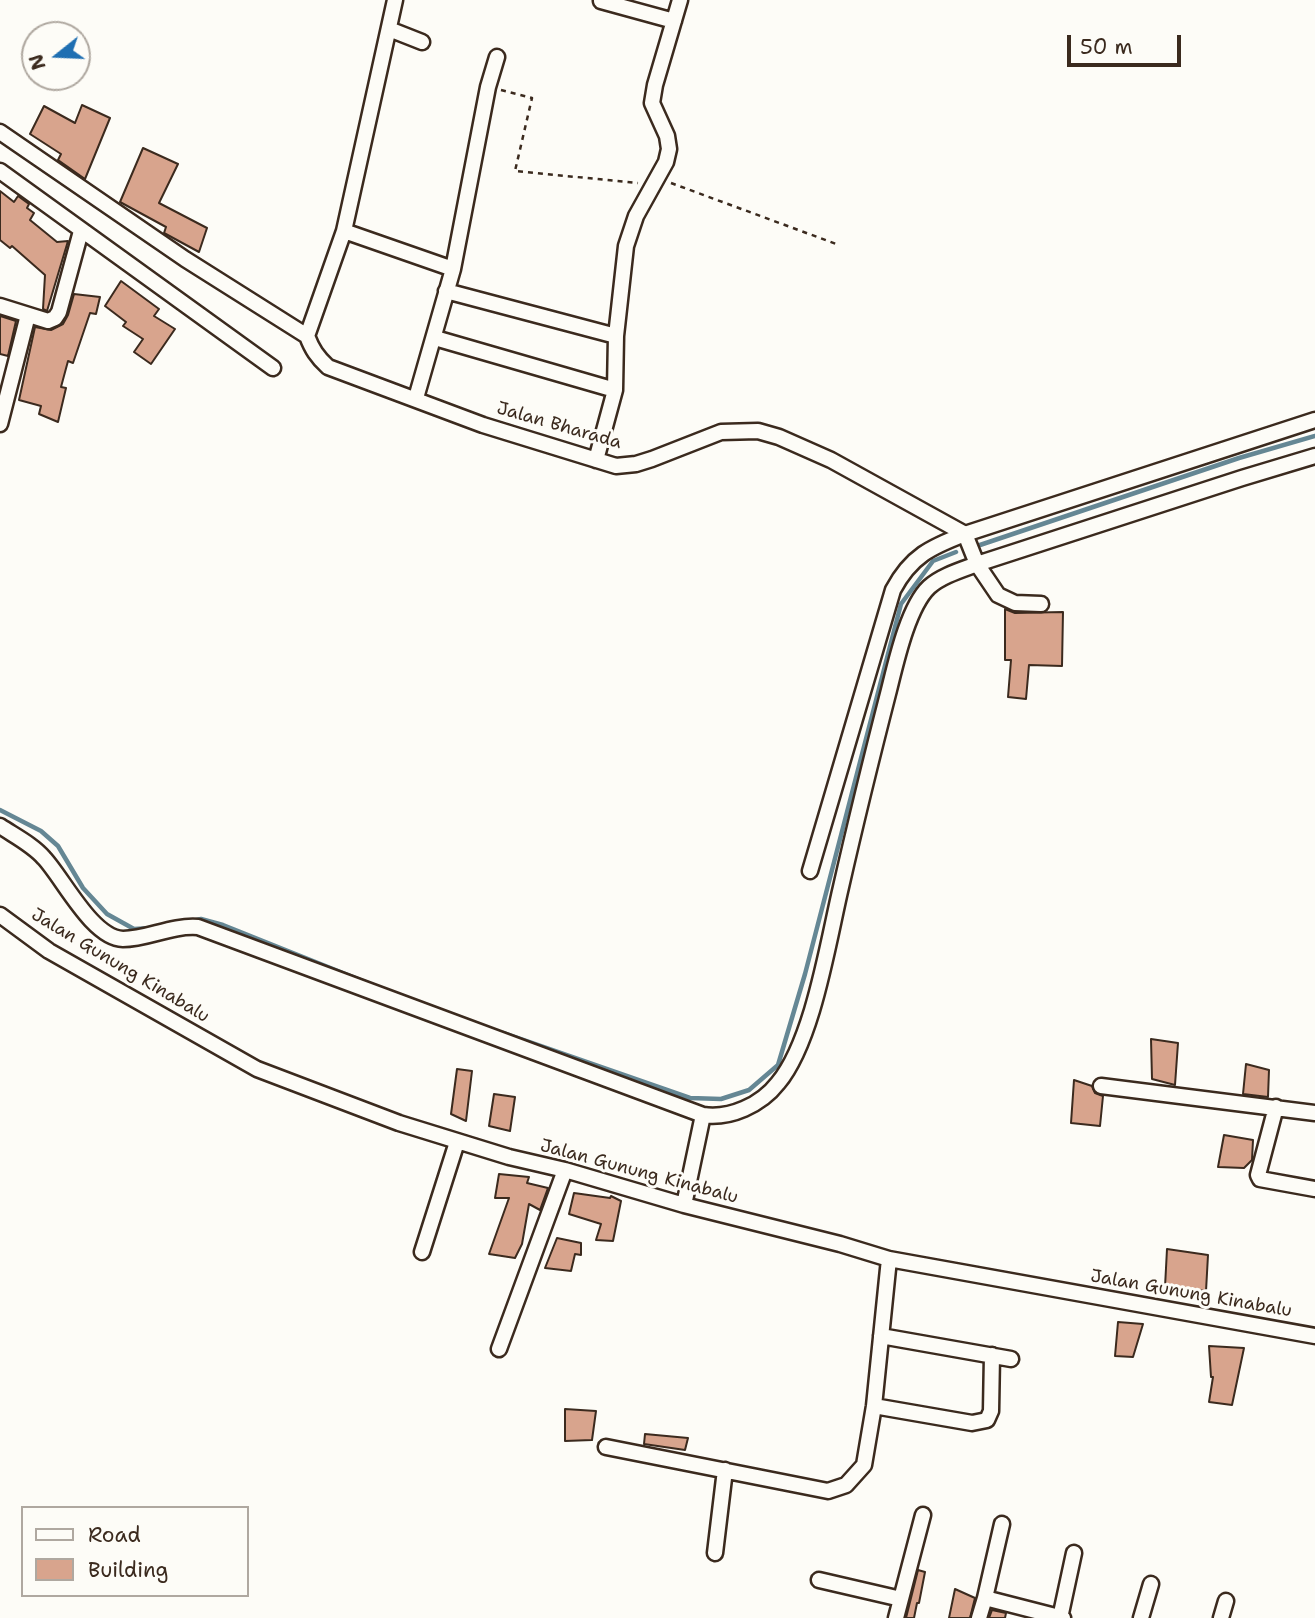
<!DOCTYPE html>
<html>
<head>
<meta charset="utf-8">
<style>
  body { margin:0 }
  #map { position:relative; width:1315px; height:1618px; overflow:hidden; background:#fdfcf7; font-family:"Shantell Sans",sans-serif }
  canvas { display:block }
  .legend { position:absolute; left:21px; top:1506px; width:228px; height:91px; box-sizing:border-box; background:#fdfcf7; border:2px solid #afa8a0; margin:0; padding:9px 12px; list-style:none; font-size:21px; color:#3b2a1e }
  .legend li { display:flex; align-items:center; gap:14px; height:35px }
  .legend b { width:35px; border:2px solid #afa8a0 }
  .north { position:absolute; left:21px; top:21px; width:70px; height:70px; box-sizing:border-box; background:#fdfcf7; border:2px solid #afa8a0; border-radius:50%; rotate:252deg; font-size:19px; font-weight:700; line-height:28px; text-align:center; color:#3b2a1e }
  .north::after { content:''; display:block; margin:auto; width:24px; height:32px; background:#1f6fb2; clip-path:polygon(50% 0,100% 100%,50% 72%,0 100%) }
  .scale { position:absolute; left:1067px; top:35px; width:114px; height:32px; box-sizing:border-box; border:4px solid #3b2a1e; border-top:0; padding-left:9px; font-size:21px; line-height:24px; white-space:nowrap; color:#3b2a1e; -webkit-text-stroke:5px #fdfcf7; paint-order:stroke }
</style>
</head>
<body>
<div id="map">
<canvas width="1315" height="1618"></canvas>
<ul class="legend">
<li><b style="height:9px;background:#fdfcf7"></b>Road</li>
<li><b style="height:19px;background:#d8a48d"></b>Building</li>
</ul>
<div class="north">N</div>
<div class="scale">50 m</div>
</div>
<script>
const ctx = document.querySelector('canvas').getContext('2d');
ctx.lineJoin = 'round';
function trace(path, color, width, dash) { ctx.strokeStyle = color; ctx.lineWidth = width; ctx.lineCap = dash ? 'butt' : 'round'; ctx.setLineDash(dash || []); ctx.stroke(path); }
function paint(path, color) { ctx.fillStyle = color; ctx.fill(path, 'evenodd'); }
function write(font, color, halo, rows, align = 'center') {
  ctx.font = font + ' "Shantell Sans",sans-serif'; ctx.lineWidth = 6; ctx.setLineDash([]); ctx.textBaseline = 'middle'; ctx.strokeStyle = halo; ctx.fillStyle = color; for (const [text, x, y, turn = 0] of rows) {
    ctx.save(); ctx.translate(x, y); ctx.rotate((+turn || 0) * Math.PI / 180); ctx.textAlign = isNaN(turn) ? turn : align; if (halo) ctx.strokeText(text, 0, 0); ctx.fillText(text, 0, 0); ctx.restore();
  }
}
const stream = new Path2D(`
  M977 546 1239 458 1315 436
  M0 810 41 831 58 846 83 888 107 914 134 929 152 928
  M192 921 201 919 223 925 373 985
  M503 1033 690 1098 721 1099 749 1090 778 1065 805 974 901 604 933 561 956 552`);
const building = new Path2D(`
  M82 105 110 118 85 179 58 160 61 154 30 134 44 106 75 123Z
  M143 148 178 164 159 203 207 228 199 252 164 233 166 227 120 202Z
  M0 191 14 202 18 196 29 204 27 208 34 213 30 220 57 242 68 241 47 311 43 309 45 275 12 246 10 248 0 240Z
  M121 281 159 309 154 316 175 329 151 364 134 352 143 339 123 326 126 322 105 306Z
  M74 294 100 297 96 314 90 313 73 363 68 361 61 387 66 388 58 422 39 414 41 406 19 400 35 327 51 330 63 324 68 315Z
  M0 316 16 321 8 356 0 354Z
  M1005 609 1015 613 1063 612 1062 666 1029 665 1026 699 1008 697 1011 660H1005Z
  M1151 1039 1178 1043 1175 1085 1152 1079Z
  M1246 1064 1269 1070 1268 1097 1243 1094Z
  M457 1069 472 1071 466 1121 451 1114Z
  M1074 1080 1092 1086 1095 1093 1103 1096 1100 1126 1071 1123Z
  M494 1094 515 1097 510 1131 489 1126Z
  M1224 1135 1253 1140 1252 1160 1244 1168 1218 1167Z
  M499 1174 529 1177 527 1183 548 1188 540 1210 529 1204 522 1244 515 1258 489 1254 509 1198H495Z
  M574 1193 610 1198 611 1196 621 1201 613 1241 596 1240 601 1224 569 1214Z
  M557 1238 581 1243V1255L575 1254 571 1271 545 1268Z
  M1167 1249 1208 1255 1206 1291 1165 1287Z
  M1118 1322 1143 1324 1133 1357 1115 1356Z
  M1209 1346 1244 1348 1232 1405 1209 1402 1213 1377H1211Z
  M565 1409 596 1411 592 1440 565 1441Z
  M645 1434 688 1438 685 1450 644 1444Z
  M918 1570 925 1572 919 1603H917L914 1618H906Z
  M955 1589 975 1598 970 1618H949Z
  M992 1610 1006 1613 1005 1618H989Z`);
const path = new Path2D(`
  M501 90 532 98 515 171 638 183
  M671 183 839 245`);
const street = new Path2D(`
  M395 0 344 231 307 336C312 349 317 357 328 367L483 425 616 466 636 464 652 459 721 432 758 431 779 437 831 460 965 534 977 564 998 595 1015 603 1041 604
  M601 1 674 21
  M389 29 422 42
  M0 132 185 259 307 336
  M0 171 273 368
  M344 231 453 269
  M446 291 616 336
  M0 306 48 321 55 318 59 312 81 231
  M435 338 615 390
  M416 398 453 269 488 87 497 57
  M0 424 28 315
  M596 460 615 390 616 336 626 246 636 216 666 162 669 149 667 136 652 103 655 85 680 0
  M0 826C15 836 33 845 44 858 63 878 92 938 123 939 148 939 171 925 198 927L703 1115C730 1119 761 1105 778 1083 813 1041 828 942 841 887 856 821 872 756 889 690 896 662 908 607 929 587 941 576 961 570 977 564L1242 478 1315 456
  M810 871 893 590C911 556 931 547 965 534L1315 420
  M0 915 49 951 257 1069 399 1123 509 1157 565 1170 684 1205 840 1244 889 1259 1315 1336
  M1101 1086 1315 1113
  M1276 1107 1258 1175 1260 1179 1315 1189
  M684 1205 703 1115
  M422 1252 457 1142
  M881 1336 1011 1359
  M499 1349 565 1170
  M874 1406 972 1423 987 1420 991 1411 992 1355
  M606 1447 828 1491 846 1485 864 1465 874 1406 889 1259
  M715 1553 725 1470
  M819 1580 901 1599
  M985 1598 1002 1524
  M896 1618 923 1515
  M979 1618 985 1598 1063 1618
  M1060 1618 1074 1553
  M1141 1618 1151 1584
  M1221 1618 1226 1601`);
const streetNames = [
  ["Jalan Bharada",559,426,16],
  ["Jalan Gunung Kinabalu",120,966,31],
  ["Jalan Gunung Kinabalu",639,1172,15],
  ["Jalan Gunung Kinabalu",1191,1294,10]
];
trace(stream, '#658794', 4.5);
paint(building, '#d8a48d');
trace(building, '#3b2a1e', 2);
trace(street, '#3b2a1e', 19);
trace(path, '#3b2a1e', 2.5, [5, 5]);
trace(street, '#fdfcf7', 14);
write('18px', '#3b2a1e', '#fdfcf7', streetNames);
</script>
</body>
</html>
